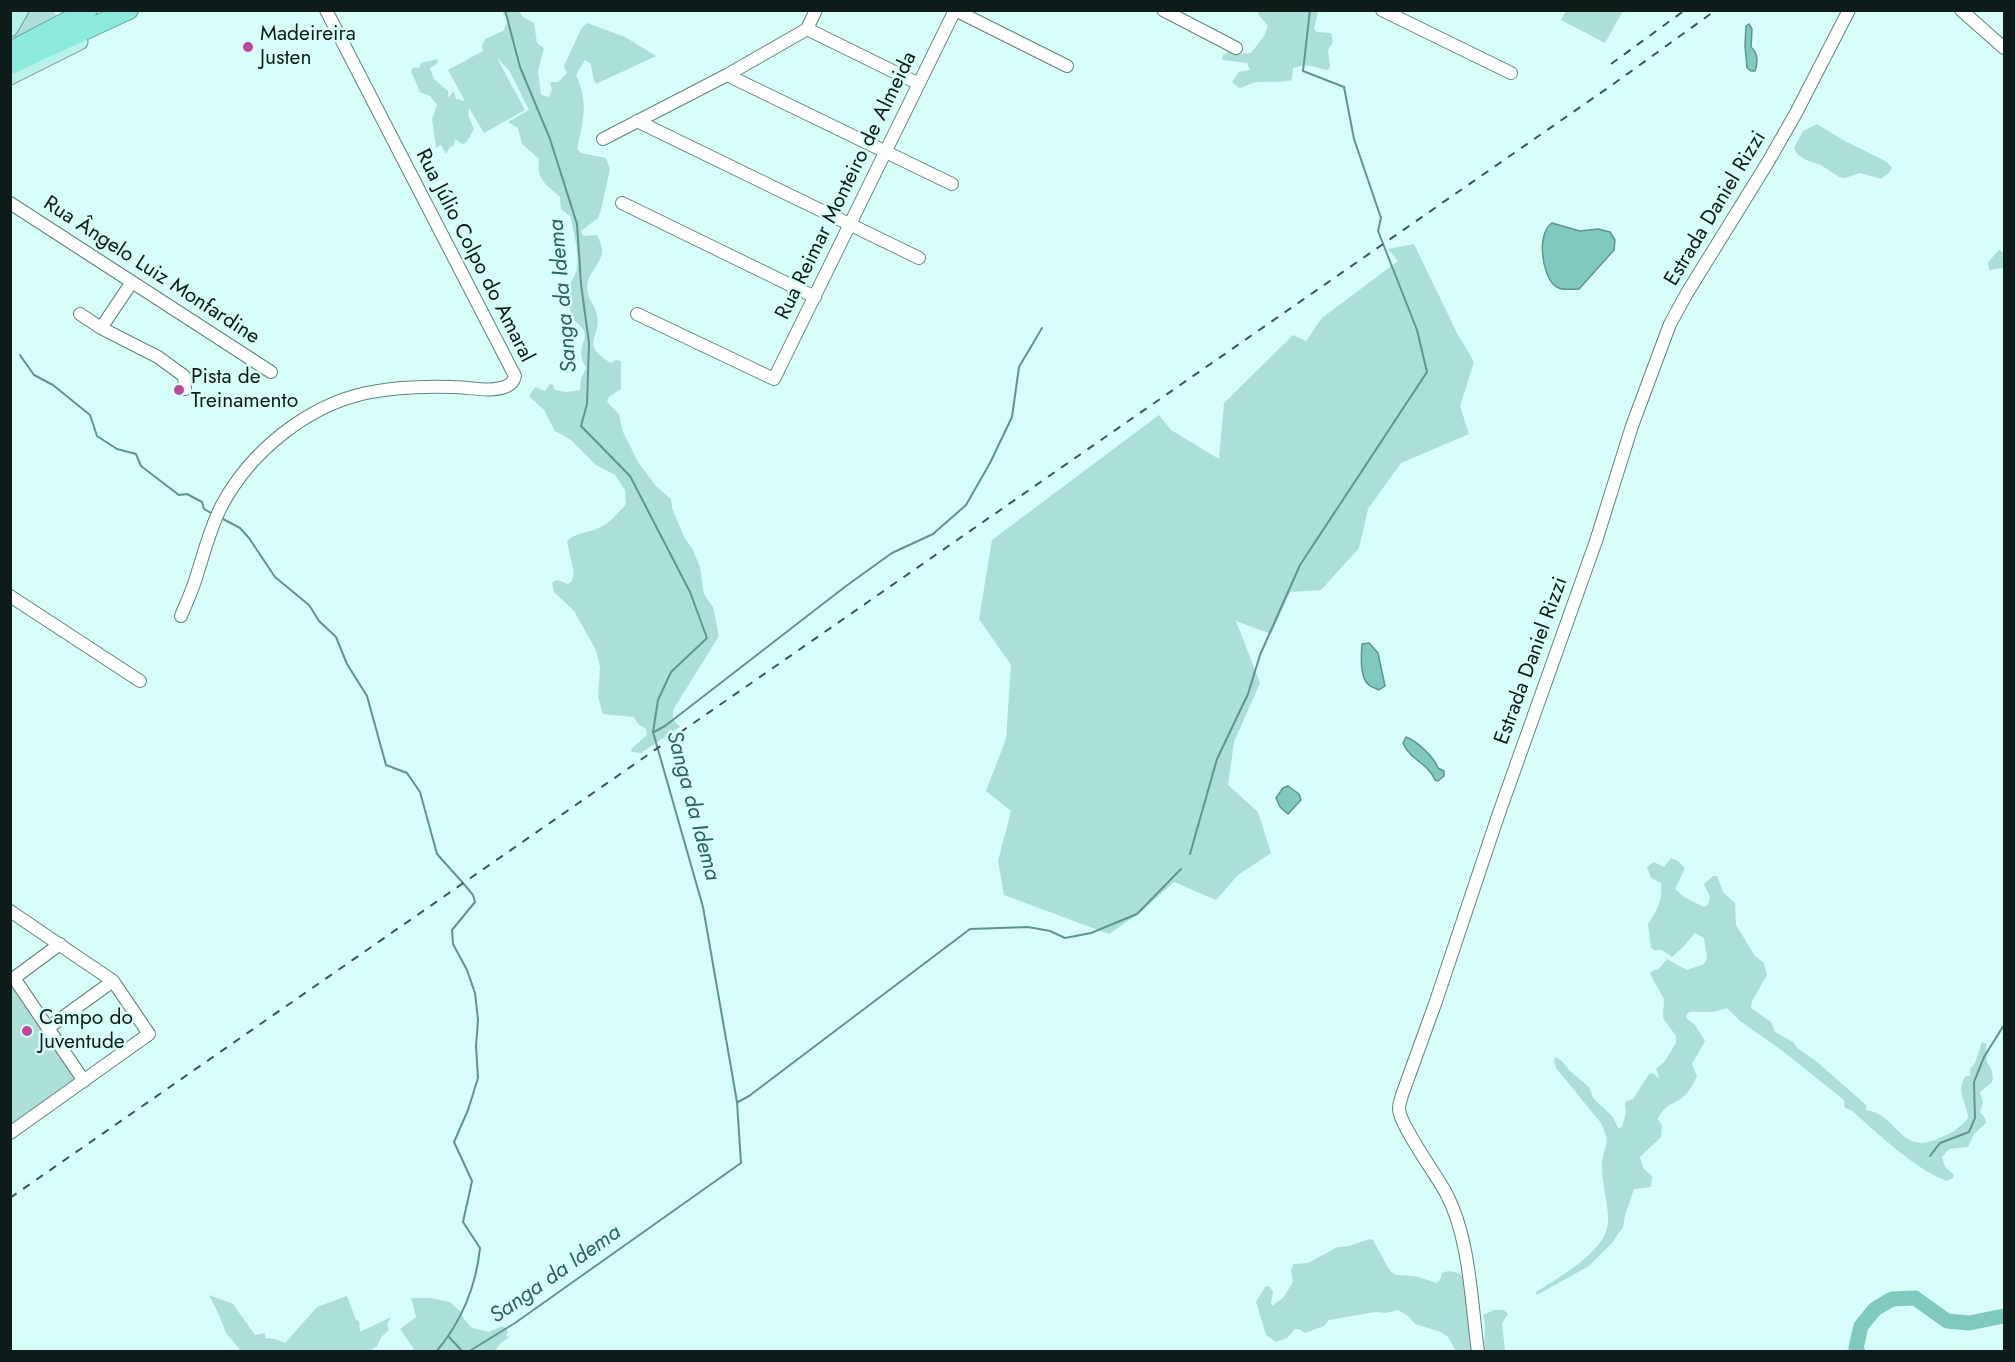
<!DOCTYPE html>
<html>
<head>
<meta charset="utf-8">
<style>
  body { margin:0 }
  #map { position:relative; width:2015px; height:1362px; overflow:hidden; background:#d7fef8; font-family:Jost,sans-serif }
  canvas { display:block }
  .frame { position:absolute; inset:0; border:12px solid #0d1c1a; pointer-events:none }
</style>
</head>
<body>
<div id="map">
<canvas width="2015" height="1362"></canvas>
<div class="frame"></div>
</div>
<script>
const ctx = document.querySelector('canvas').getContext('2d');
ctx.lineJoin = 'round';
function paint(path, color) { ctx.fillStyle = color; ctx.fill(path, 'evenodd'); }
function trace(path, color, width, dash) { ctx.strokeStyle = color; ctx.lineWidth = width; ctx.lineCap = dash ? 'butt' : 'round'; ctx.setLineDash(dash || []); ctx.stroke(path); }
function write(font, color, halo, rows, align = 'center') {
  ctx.font = font + ' Jost,sans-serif'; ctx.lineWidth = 5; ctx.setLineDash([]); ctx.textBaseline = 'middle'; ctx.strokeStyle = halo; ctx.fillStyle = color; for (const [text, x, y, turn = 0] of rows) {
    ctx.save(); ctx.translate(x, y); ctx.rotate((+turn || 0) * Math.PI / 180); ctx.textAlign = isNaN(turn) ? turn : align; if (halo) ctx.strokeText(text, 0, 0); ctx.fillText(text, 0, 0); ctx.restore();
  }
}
const green = new Path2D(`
  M1300 10 1305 12 1307 11H1317L1318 12 1314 29 1317 32 1331 33 1333 42 1328 50 1330 67 1328 70C1312 68 1311 62 1293 68L1292 80C1281 83 1269 81 1258 82 1251 82 1246 87 1239 88L1232 82 1239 72 1250 70 1247 63 1222 60 1223 55 1229 52 1237 54 1251 53 1264 36 1268 26 1258 14V11Z
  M28 11H54L58 20 38 31 12 39Z
  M504 11H519L523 17 534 23 537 43 544 48 538 71 541 95 549 97 552 90 550 82H558L567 73 564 66 581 29 587 23 625 37 656 56 596 84 593 77 591 64 585 60 576 75C589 103 583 121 577 149L581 153 606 158 610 169 601 210 598 218 581 231 583 236 597 235C599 240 603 247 602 253 599 266 587 274 587 288 587 297 595 306 597 315 601 340 579 343 611 363L616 360 621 361V389L609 397 607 402 619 414 623 432 638 462 656 486 671 499 672 508 685 539 692 548 700 567 704 594 713 607 719 636 673 710V719L680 727 641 753 632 752 631 749 647 735 646 729 638 724 634 717 603 714 598 697 600 667 596 650 574 611 554 592 552 583 557 580 568 584 572 581 574 573 567 542C574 532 589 533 599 528 610 523 618 513 626 504L625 490 615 475 596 465 571 440 555 431 544 410 529 396 535 387 545 391 550 384 553 385 555 390 566 392 580 390 581 379 586 368C585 365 582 362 582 359 578 339 596 336 572 319 570 308 567 297 570 286 571 280 576 275 577 269 580 251 573 234 571 217L561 209 560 197C546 184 536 180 539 159L522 144 518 128 508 122 529 110 509 70 497 58 525 110 484 133 469 108 468 115 474 129 466 143 462 144 455 139 454 146 450 147 446 154 441 145 436 148 432 119 437 105 430 96 420 92 411 71 413 67 419 68 421 63 438 59 437 64 430 68 434 79 448 91V98L454 91 456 99 465 101 448 70 483 51 482 46 485 39 503 31 509 20 503 14Z
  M1566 11V10L1623 11 1605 43 1561 20Z
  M1817 124 1843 140 1885 161 1892 167 1890 172 1881 179 1860 173 1845 178 1839 177 1821 165 1806 160 1797 154 1794 148 1803 131Z
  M1414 244 1457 333 1474 362 1460 406 1469 434 1401 463 1368 509 1359 548 1321 590 1290 592 1271 634 1236 621 1260 683 1234 742 1228 785 1258 812 1271 853 1238 875 1216 900 1174 882 1141 912 1109 934 1004 895 998 861 1011 811 986 791 1006 739 1011 665 979 619 992 540 1159 415 1171 430 1219 459 1224 403 1293 335 1306 341 1322 318 1398 261 1388 249Z
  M1999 250 2004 253V268L1989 270 1988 262Z
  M1671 858 1678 861 1684 867V871L1675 889 1684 897 1704 907 1708 905 1710 897 1704 884 1713 876H1717L1723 892 1735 903 1736 925 1755 956 1764 963 1767 975 1752 1001 1751 1008 1771 1022 1775 1032 1793 1042 1797 1048 1816 1061 1866 1105V1110C1900 1115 1899 1158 1942 1137 1953 1132 1960 1128 1968 1118 1967 1102 1955 1091 1966 1076H1970V1069L1975 1063 1982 1042 1986 1043 1987 1062 1992 1071 1993 1079 1992 1082 1980 1092 1983 1102 1980 1112 1985 1118 1986 1123 1974 1134 1968 1147 1949 1149 1942 1157 1945 1167 1954 1175 1953 1178 1947 1181C1917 1171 1876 1132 1851 1110L1845 1108 1844 1100 1780 1049 1740 1021 1727 1008 1713 1012H1690L1687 1014 1686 1018 1695 1025 1705 1041 1692 1064 1697 1077C1694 1082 1691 1089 1686 1094 1677 1105 1665 1102 1658 1119L1662 1126 1661 1137 1640 1157 1643 1168 1652 1176 1651 1187 1634 1189 1625 1215 1623 1227 1612 1243 1589 1266 1537 1295 1536 1292C1557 1278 1606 1252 1608 1223 1609 1205 1602 1186 1602 1167 1602 1145 1613 1148 1601 1123L1556 1068 1554 1061 1555 1057 1562 1061 1569 1070 1589 1087 1593 1098 1613 1117 1618 1128 1622 1127 1626 1113 1625 1102 1633 1099 1649 1074 1653 1073 1658 1078 1659 1076 1656 1069 1665 1061 1676 1043V1036L1663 1018 1664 999 1650 974 1652 971 1659 969 1667 959 1687 970 1704 964 1707 958 1704 938 1695 933 1683 947 1672 957 1662 950H1654L1651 948 1648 924C1657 910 1663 900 1661 883L1651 878 1647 867 1654 862 1664 867Z
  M10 983 78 1079 10 1126Z
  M1370 1239 1373 1240 1390 1271 1396 1275 1415 1276 1437 1283 1440 1280 1442 1273C1449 1270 1456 1271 1462 1276L1475 1351H1456L1448 1337 1441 1332 1415 1324 1408 1316 1398 1310 1386 1313 1375 1312 1329 1320 1324 1326 1305 1333 1299 1329H1295L1287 1338 1276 1342 1266 1335 1256 1302 1265 1287 1269 1286 1273 1292 1271 1302 1272 1306 1283 1298 1293 1282 1291 1270 1294 1264 1308 1263 1338 1247 1349 1246Z
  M209 1295 233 1304 255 1335 265 1333V1338L275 1339 285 1343 317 1307 347 1296 356 1320 359 1321 360 1332 391 1317 387 1325 389 1330 381 1337 377 1346 370 1351H241L226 1333 219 1315Z
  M411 1298H430L450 1302 461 1312 464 1319 472 1328 489 1332 502 1326 506 1328 508 1332 506 1336 509 1337 500 1344 495 1351H410L414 1349 400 1329 416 1317Z
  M1494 1310H1504L1508 1314 1502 1323 1505 1351H1484L1485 1326 1483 1315Z`);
const water = new Path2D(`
  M1749 24 1752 29 1751 47C1758 53 1758 62 1755 71H1751L1747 68 1745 46 1746 26Z
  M1552 223 1580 231 1598 229 1610 232 1615 240 1614 250 1579 289C1571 289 1561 291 1555 286 1542 275 1536 234 1552 223Z
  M1369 643 1378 653 1385 686 1379 690C1376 688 1373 688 1370 686 1359 679 1361 655 1362 644Z
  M1406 737C1417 741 1434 757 1438 768L1444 771V776L1438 781 1435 780C1429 764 1409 759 1403 743Z
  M1288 786 1299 794 1301 800 1288 814 1280 807 1276 798 1283 788Z`);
const stream = new Path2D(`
  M20 355 34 375 53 385 90 415 97 436 117 449 136 454 141 466 179 495 187 494 202 502 204 509 211 513
  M223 519 240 528 249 538 275 577 309 605 319 621 336 637 347 664 367 696 386 765 407 773 420 792 437 854 463 883 473 895 475 902 452 930 453 944 467 970 475 993 478 1020 476 1046 478 1078 468 1110 454 1142 472 1181 463 1222 480 1248C476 1287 462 1321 436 1352
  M654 732 665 726 846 586 892 553 933 534 966 505 990 463 1012 417 1019 367 1042 328
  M1190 854 1217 759 1248 694 1260 655 1300 565 1427 372 1417 330 1378 231 1381 218 1354 139 1344 87 1303 71 1310 10
  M738 1102 749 1096 970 929 1028 927 1050 931 1065 938 1091 933 1137 914 1181 869
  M1930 1156 1940 1143 1969 1132 1975 1118 1974 1082 1984 1057 2004 1025
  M449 1337 463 1352
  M468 1352 515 1323 741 1163 737 1102 703 907 653 732 658 700 671 672 707 638 690 592 630 476 581 426 587 404 589 343 581 284 577 224 550 139 520 67 505 10`);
const river = new Path2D(`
  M1858 1352 1856 1348 1861 1326 1875 1309 1892 1299 1915 1298 1947 1321 1969 1323 2004 1316`);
const minor = new Path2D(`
  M955 10 1067 66
  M1163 10 1236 48
  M1382 10 1511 73
  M1961 10 2004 48
  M807 29 919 84
  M727 75 952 184
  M637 121 919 258
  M603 139 727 75 802 32 807 29 816 10
  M10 203 271 372
  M622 203 815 297
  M80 314 101 328 158 357 184 376 185 389
  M637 314 774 379 955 10
  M101 328 132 282
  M10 596 140 681
  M181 616C186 604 192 591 196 578 204 553 210 528 222 505 251 451 307 406 366 393 395 387 424 386 453 387 470 387 491 393 507 386 512 384 514 380 515 376L326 10
  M10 911 113 981 149 1034 10 1133
  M60 944 14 978 84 1081
  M48 1028 113 981
  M1478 1352C1471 1301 1470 1238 1446 1193 1437 1176 1399 1124 1399 1109 1399 1104 1401 1099 1402 1095L1435 1004 1498 816 1596 541 1632 426 1670 324 1687 293 1768 162 1796 113 1849 10`);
const major = new Path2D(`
  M10 29 21 10
  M10 77 80 42`);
const highway = new Path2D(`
  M10 51 88 10
  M10 65 129 10`);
const rail = new Path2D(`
  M1611 64 1685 10
  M10 1198 1612 85 1716 10`);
const markers = [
  [248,47,6,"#be479d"],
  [179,390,6,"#be479d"],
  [27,1031,6,"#be479d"]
];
const poiNames = [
  ["Madeireira",260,35],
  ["Justen",260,59],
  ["Pista de",191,378],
  ["Treinamento",191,402],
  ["Campo do",39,1019],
  ["Juventude",39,1043]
];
const streetNames = [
  ["Rua Reimar Monteiro de Almeida",847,186,-64],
  ["Estrada Daniel Rizzi",1716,209,-59],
  ["Rua Júlio Colpo do Amaral",474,256,63],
  ["Rua Ângelo Luiz Monfardine",151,271,33],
  ["Estrada Daniel Rizzi",1532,661,-70]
];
const waterNames = [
  ["Sanga da Idema",564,296,-95],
  ["Sanga da Idema",692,806,75],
  ["Sanga da Idema",556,1275,-35]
];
paint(green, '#acdfd8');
paint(water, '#80c9bf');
trace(water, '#5e958e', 1.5);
trace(stream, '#5e958e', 2);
trace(river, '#80c9bf', 15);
trace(minor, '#5f837e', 14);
trace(major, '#5fa199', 17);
trace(highway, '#5fa199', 20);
trace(minor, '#fff', 12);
trace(major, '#b9f2eb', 15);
trace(highway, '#8be9dd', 18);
trace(rail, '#405552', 2, [8, 8]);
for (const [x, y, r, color] of markers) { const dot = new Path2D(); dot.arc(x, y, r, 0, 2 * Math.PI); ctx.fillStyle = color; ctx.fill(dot); trace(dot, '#d7fef8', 2); }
write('21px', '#0d1c1a', '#d7fef8', poiNames, 'left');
write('21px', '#0d1c1a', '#d7fef8', streetNames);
write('italic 22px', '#28635c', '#d7fef8', waterNames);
</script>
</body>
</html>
